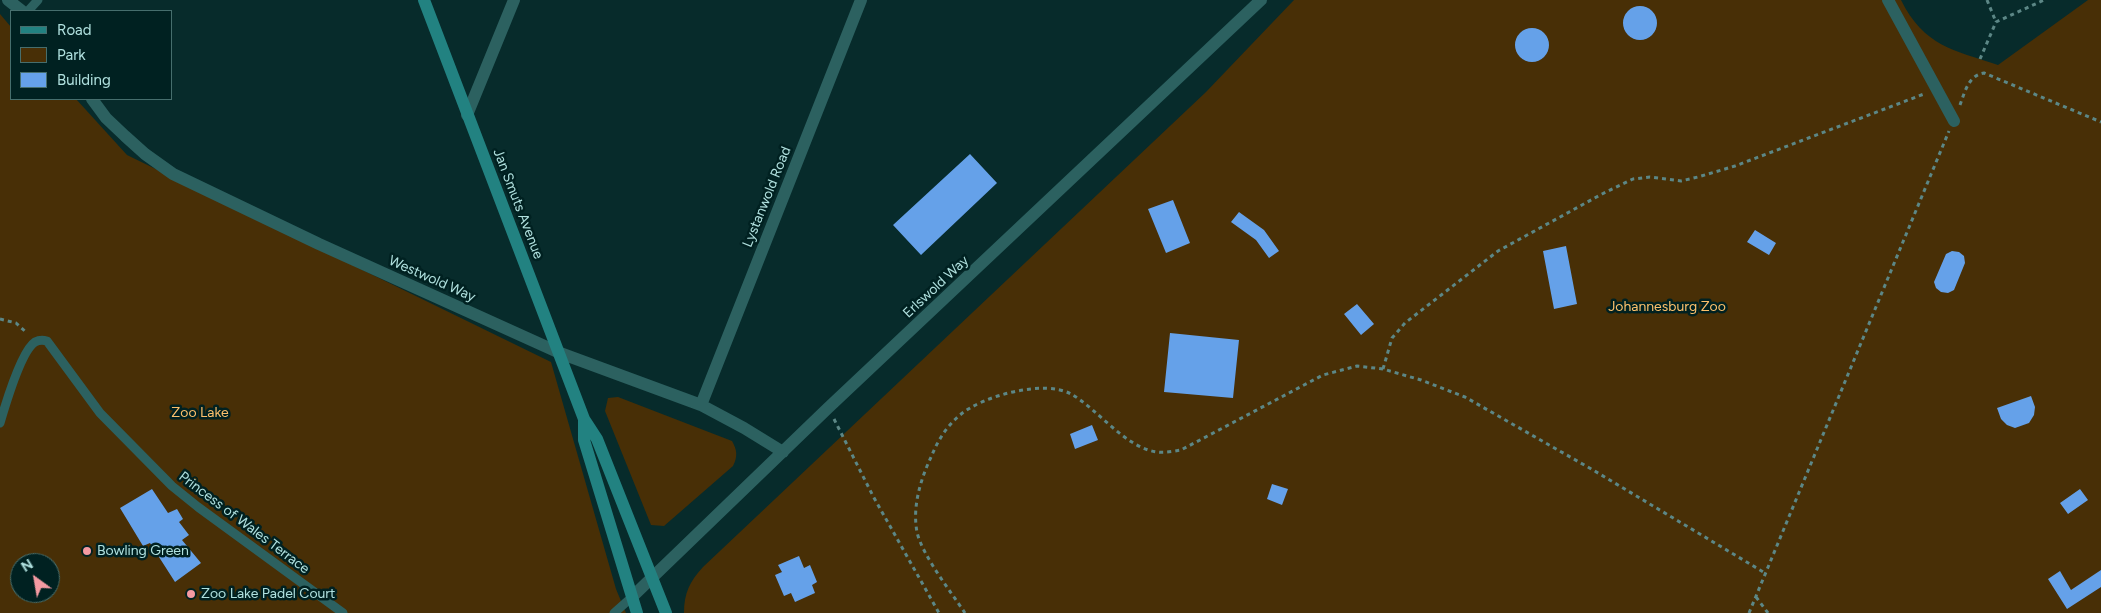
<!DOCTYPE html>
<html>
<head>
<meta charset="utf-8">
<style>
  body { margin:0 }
  #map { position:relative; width:2101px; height:613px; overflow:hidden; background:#072b2b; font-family:Figtree,sans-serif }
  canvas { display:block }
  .legend { position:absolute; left:10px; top:10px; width:162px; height:90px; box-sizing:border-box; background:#002121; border:1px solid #466e6d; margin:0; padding:6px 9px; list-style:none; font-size:15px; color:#b0e1df }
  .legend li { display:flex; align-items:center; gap:10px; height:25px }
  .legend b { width:25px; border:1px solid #466e6d }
  .north { position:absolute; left:10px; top:553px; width:50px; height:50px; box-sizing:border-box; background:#002121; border:1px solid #466e6d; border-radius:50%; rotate:328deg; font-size:14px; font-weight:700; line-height:20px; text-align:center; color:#b0e1df }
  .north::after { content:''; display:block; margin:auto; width:18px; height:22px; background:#f49aa2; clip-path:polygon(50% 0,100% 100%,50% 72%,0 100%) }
</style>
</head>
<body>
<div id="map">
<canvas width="2101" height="613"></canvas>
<ul class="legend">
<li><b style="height:6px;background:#228281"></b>Road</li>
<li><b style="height:14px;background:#482f06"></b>Park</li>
<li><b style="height:14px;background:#65a1e9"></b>Building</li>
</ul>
<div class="north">N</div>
</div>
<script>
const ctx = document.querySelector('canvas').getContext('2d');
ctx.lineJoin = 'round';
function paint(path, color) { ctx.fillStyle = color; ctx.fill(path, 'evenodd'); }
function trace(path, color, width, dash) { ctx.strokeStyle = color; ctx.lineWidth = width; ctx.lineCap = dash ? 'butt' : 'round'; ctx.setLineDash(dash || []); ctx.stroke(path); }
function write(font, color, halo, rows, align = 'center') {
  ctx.font = font + ' Figtree,sans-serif'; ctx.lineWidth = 5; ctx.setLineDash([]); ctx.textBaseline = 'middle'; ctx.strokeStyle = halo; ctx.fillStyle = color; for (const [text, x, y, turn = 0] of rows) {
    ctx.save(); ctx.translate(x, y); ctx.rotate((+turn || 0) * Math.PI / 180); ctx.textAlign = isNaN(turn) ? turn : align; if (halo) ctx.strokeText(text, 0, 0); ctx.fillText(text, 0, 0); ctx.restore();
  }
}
const green = new Path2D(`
  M1294 0H1901C1924 46 1953 50 1998 65L2088 0H2101V613H684C684 593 690 581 703 567L1206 92Z
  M0 14 11 27V99H76L127 155 551 362 616 589 626 613H0ZM20 563H50V593H20Z
  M618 397 732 441C737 450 738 456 733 466L664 526 651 525 605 411 608 398Z`);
const building = new Path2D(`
  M1623 23a17 17 0 1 1 34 0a17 17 0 1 1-34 0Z
  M1515 45a17 17 0 1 1 34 0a17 17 0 1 1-34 0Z
  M970 154 997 183 921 255 893 225Z
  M1173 200 1190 243 1166 253 1148 209Z
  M1239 212 1264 230 1279 251 1269 258 1256 240 1231 222Z
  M1755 230 1776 243 1769 255 1747 242Z
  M1566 246 1577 304 1554 309 1543 251Z
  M1952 251 1959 252 1964 256 1965 263 1954 290 1948 293 1941 292 1936 288 1934 282 1946 254Z
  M1357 304 1374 324 1361 335 1344 314Z
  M1170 333 1239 340 1233 398 1164 392Z
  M2031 396 2035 407 2034 415 2029 423 2015 428 2007 425 2001 419 1997 408Z
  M1092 425 1098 440 1075 449 1070 434Z
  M1272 484 1288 489 1282 505 1267 499Z
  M152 489 168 513 177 509 183 519 179 522 189 535 182 540 201 563 175 582 150 543 143 546 120 508Z
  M2080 489 2088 500 2068 514 2060 503Z
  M799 556 804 568 810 565 817 582 812 585 815 593 795 602 791 593 784 596 775 575 782 572 778 565Z
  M2101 570V587L2067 609 2048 579 2060 571 2071 590Z`);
const path = new Path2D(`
  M1987 0 1996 22
  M1980 59 1996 22 2044 0
  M1960 105C1965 91 1969 75 1984 73L2101 122
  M0 319 16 323 27 333
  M1383 369 1392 338 1405 323 1498 251 1602 194 1633 179 1650 177 1681 181 1698 177 1735 166 1924 94
  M834 419 873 496 939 613
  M1756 597 1768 613
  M965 613C951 592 922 555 917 532 912 506 921 478 932 455 938 440 947 426 960 415 982 396 1044 379 1071 394 1098 409 1126 449 1158 452 1165 453 1174 451 1181 450L1323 375 1357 366 1383 369 1421 380 1465 397 1593 470 1765 573
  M1749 613 1949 131`);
const lane = new Path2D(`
  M28 11 38 0
  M0 423C5 406 21 351 35 342 39 340 43 340 47 341L100 413 172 486 198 507 343 613
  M614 613 632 597`);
const street = new Path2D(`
  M8 0 22 11
  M1888 0 1954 121
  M92 99 106 118 125 136 145 154 173 174 319 244 560 353 701 405 744 428 783 452
  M467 115 514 0
  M701 405 861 0
  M632 597 828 408 1261 0`);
const secondary = new Path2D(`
  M424 0 584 419 597 439 666 613
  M584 419V440L637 613`);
const markers = [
  [87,551,5,"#f49aa2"],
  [191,594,5,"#f49aa2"]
];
const streetNames = [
  ["Lystanwold Road",767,197,-68],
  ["Jan Smuts Avenue",518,204,69],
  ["Westwold Way",432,279,24],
  ["Erlswold Way",936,287,-43],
  ["Princess of Wales Terrace",244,523,37]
];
const parkNames = [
  ["Johannesburg Zoo",1667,307],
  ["Zoo Lake",200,413]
];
const poiNames = [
  ["Bowling Green",97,551],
  ["Zoo Lake Padel Court",201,594]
];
paint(green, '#482f06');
paint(building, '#65a1e9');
trace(path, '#5c8786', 3, [4, 4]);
trace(lane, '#2c6160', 9);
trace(street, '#2c6160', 12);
trace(secondary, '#228281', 12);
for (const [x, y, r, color] of markers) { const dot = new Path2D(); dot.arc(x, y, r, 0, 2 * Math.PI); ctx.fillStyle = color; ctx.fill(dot); trace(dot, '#002121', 2); }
write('14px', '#b0e1df', '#002121', streetNames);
write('14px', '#fdc16c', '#002121', parkNames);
write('14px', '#b0e1df', '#002121', poiNames, 'left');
</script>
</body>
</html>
